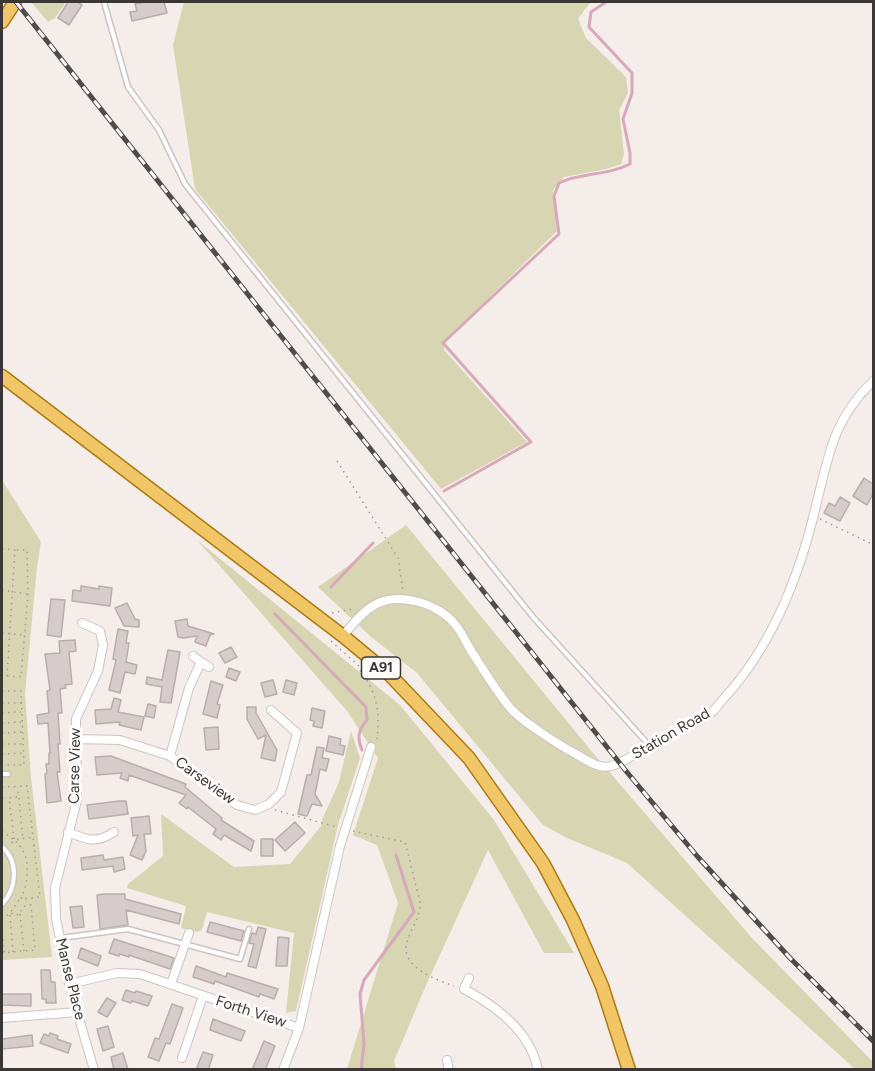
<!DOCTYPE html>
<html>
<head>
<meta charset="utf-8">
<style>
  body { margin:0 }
  #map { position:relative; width:875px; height:1071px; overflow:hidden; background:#f5ede9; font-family:Figtree,sans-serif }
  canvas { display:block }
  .frame { position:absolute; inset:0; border:3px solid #3a3736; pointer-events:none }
</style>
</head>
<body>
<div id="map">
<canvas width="875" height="1071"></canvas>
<div class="frame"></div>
</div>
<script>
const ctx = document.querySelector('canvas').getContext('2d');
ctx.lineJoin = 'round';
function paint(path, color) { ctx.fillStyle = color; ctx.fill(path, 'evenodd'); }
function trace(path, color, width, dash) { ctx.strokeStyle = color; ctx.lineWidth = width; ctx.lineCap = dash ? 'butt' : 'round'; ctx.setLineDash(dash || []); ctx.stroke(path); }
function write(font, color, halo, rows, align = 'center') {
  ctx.font = font + ' Figtree,sans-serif'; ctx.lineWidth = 6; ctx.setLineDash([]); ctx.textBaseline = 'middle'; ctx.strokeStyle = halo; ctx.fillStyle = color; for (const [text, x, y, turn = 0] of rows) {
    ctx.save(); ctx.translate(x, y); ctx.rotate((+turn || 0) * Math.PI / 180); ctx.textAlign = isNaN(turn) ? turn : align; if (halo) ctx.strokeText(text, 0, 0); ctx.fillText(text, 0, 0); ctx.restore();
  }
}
const green = new Path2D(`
  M31 2H66L55 18 48 22Z
  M184 2H594L589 4 578 19 586 38 626 77 628 93 619 110 624 154 621 164 606 169 564 177 553 190 557 231 444 342V350L527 442 441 489 195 189 173 45Z
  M2 480 41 542 37 567 25 694 31 777 52 957 2 960Z
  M406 525 593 753 752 938 873 1062V1069H855L627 863 567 838 543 825 417 673 370 636 318 587Z
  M197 540 400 705 494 820 574 953H544L488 850 427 983 394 1061 396 1069H347L398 903 377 845 353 835 378 758 347 711Z
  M351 731 360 758 338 825 296 1011 286 1013 294 933 207 912 202 930 197 932 181 928 186 906 127 888 128 884 163 856 161 814 234 867 290 864 321 826 322 820 339 782Z`);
const stream = new Path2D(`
  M444 491 531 442 443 343 559 234 554 196 559 183C582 172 607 176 630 164V153L623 119 632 93V73L589 27 591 12 606 2
  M331 587 373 543
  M275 614 366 707 367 720C358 730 357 738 362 750
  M361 1070 364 1044 360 994 364 980 414 912 396 855`);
const building = new Path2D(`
  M68 2H77L82 5 69 25 58 18Z
  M146 2H164L167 13 132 21 130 12 137 11 135 4Z
  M864 478 873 484V494L867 505 853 496Z
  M840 497 850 503 840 521 824 513 829 503 835 506Z
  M81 586 99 589V586L112 588 110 606 72 601 73 590 81 591Z
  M51 599 65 600 61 637 47 635Z
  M127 603 135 619 139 620V627L124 626 115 608Z
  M187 619 188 626 214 634 210 635 206 646 195 642 197 636 183 638 178 637 175 621Z
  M118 629 128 631 126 643H129L126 662 137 665 135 674 125 672 120 693 109 690 116 660 113 659Z
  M75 640 76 651 69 652 72 684 65 685 66 688 60 689 62 713H58L60 744H58L60 772H57L61 801 47 803 45 774 47 773 46 764H49V753H50L48 723 38 724 37 715 49 713 47 691 50 690 45 654 60 653 59 641Z
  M231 647 237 657 225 663 219 653Z
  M168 650 180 652 171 703 160 702 162 687 146 684 147 677 162 680Z
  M229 668 240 672 236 681 226 677Z
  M273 680 277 694 265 697 261 683Z
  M286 680 297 683 294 695 283 692Z
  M211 681 223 685 217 704 220 705 217 718 203 714Z
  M114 698 121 700 118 712 144 717 141 730 119 725 120 722 96 724 95 710 111 709Z
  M148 704 156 706 154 718 145 716Z
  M247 707H256V713L277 750 275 761 261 758 266 735 258 739 247 719Z
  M312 708 325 711 322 728 313 726 314 721 310 720Z
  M218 727 219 749 206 750 204 728Z
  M329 736 341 739 340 745 345 746 343 755 326 751Z
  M317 747 324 748 322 758 329 759 326 771 320 769 315 794 322 806 312 804 307 816 298 814 307 775H311Z
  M111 756 186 784 185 787 222 818 221 820 254 841 251 851 224 835 221 840 213 834 216 829 188 807 187 809 179 803 186 795 129 775 128 781 120 778 122 773 97 775 95 757Z
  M119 801H126L128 814 89 819 87 805Z
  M149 816 151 834H144L146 851 142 860 130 855 138 835 133 836 131 818Z
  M295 822 305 833 285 851 275 840Z
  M261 839H273V856H261Z
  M103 855 104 860 123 857 125 869 114 872 113 866 82 870 81 858Z
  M104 894H125V899L181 914 179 924 126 910 128 925 100 929 97 895Z
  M82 906 84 927 73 928 70 907Z
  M210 922 244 931 241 941 207 932Z
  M258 927 266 929 256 968 248 966 254 944 249 943 252 933 256 934Z
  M278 937 289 938 287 966H276Z
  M114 939 174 958 170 969 129 955V957L120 954 119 956 109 953Z
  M81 948 101 956 98 966 78 958Z
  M196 966 226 977 227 973 278 989 274 999 260 994 259 997 215 981 214 984 193 977Z
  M41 970H50L51 982H55L56 1003H46V999H42Z
  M126 990 135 993 136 991 152 996 148 1006 132 1001 131 1003 122 1000Z
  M2 994H31V1006L2 1005Z
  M107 998 116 1003 107 1017 98 1012Z
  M172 1004 183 1008 170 1044 166 1043 159 1061 148 1057 155 1038 159 1039Z
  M213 1019 245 1031 241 1041 210 1030Z
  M108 1026 114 1047 103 1051 97 1029Z
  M50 1033 58 1036 57 1039 71 1044 68 1053 40 1043 44 1034 49 1036Z
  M32 1035 33 1046 2 1049V1039Z
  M264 1041 275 1046 265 1070H252Z
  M203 1052 213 1055 208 1070H196Z
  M123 1053 128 1070H114L111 1057Z`);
const path = new Path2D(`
  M337 461 398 558 403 591
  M820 519 874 545
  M2 549 15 550 7 676H2
  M2 590 27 594
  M332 613 353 609
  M2 633 24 635
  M331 641 359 666V669C377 693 380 709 377 739
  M7 676 21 677 28 594 27 550H15
  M2 691H21L24 765H2
  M2 703H21
  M2 713 21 712
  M2 723 21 722
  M2 733 22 732
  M2 744H22
  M2 754 23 753
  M2 787 27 786 40 897 21 899C29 880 32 854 14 840L10 845
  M2 798H8
  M19 798 23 839
  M275 810 337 827
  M2 831 14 840 33 837
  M353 831 405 842 420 902C421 917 411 928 407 942 399 967 437 980 454 986
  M14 839 9 798 18 797V787
  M20 914 24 951
  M10 915 13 952
  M2 919 10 913 20 899
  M2 927 4 953
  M2 953 35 950 31 905C24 905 21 908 20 914L15 915 7 911`);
const service = new Path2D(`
  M104 2 128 87 159 130 185 184 533 617 648 744
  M2 774H8
  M2 847C19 861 17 889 2 904
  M61 938 128 929 240 959 249 929`);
const minor = new Path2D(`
  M82 623 100 631 103 645 98 671 76 719 77 800 55 888 56 918 69 984 94 1070
  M343 636C365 608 381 592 419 602 431 605 445 613 453 622 460 629 465 640 470 649 483 669 496 691 511 709 522 721 559 745 574 753 585 759 599 770 611 766 627 762 640 749 655 742 671 734 697 724 711 713 717 708 721 701 726 696 771 646 798 579 814 514 828 460 831 421 874 380
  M201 662 209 667
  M76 739 120 740 170 756 237 805 255 810 269 804 281 792 297 733 271 710
  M170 756 189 688 201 662 193 656
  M68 832C87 840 96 844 114 832
  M469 978 464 989C496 1006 531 1032 538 1070
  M69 984 117 973 140 974 299 1028
  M171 984 189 933
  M2 1018 78 1012
  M182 1058 203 996
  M447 1060 449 1070
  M283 1070 299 1028 340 846 371 747`);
const primary = new Path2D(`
  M2 22 15 2
  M2 376 343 636 390 675 469 758 543 863 573 920 602 986 629 1070`);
const rail = new Path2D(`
  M16 2 626 771 697 856 790 958 874 1042`);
const shields = [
  [381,668,39]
];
const shieldNames = [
  ["A91",381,668]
];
const streetNames = [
  ["Station Road",671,734,-30],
  ["Carse View",75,766,-89],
  ["Carseview",205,781,36],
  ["Manse Place",70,979,76],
  ["Forth View",251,1012,18]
];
paint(green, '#d8d5b3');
trace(stream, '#d7a9ba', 3);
paint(building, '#d5cccb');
trace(building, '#b7aeae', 1.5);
trace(service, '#cdc5c2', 7);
trace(minor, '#cdc5c2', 10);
trace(primary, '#ab7b14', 15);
trace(path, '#a39d9a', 1.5, [1.5, 4.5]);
trace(service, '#fff', 4);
trace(minor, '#fff', 8);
trace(primary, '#f1c667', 12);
trace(rail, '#504c4b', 5);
trace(rail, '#fffbfa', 3, [9]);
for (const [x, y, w] of shields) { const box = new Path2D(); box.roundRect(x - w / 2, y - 11, w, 22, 4.5); ctx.fillStyle = '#fffbfa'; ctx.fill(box); trace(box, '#3a3736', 1.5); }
write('bold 14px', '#3a3736', null, shieldNames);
write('15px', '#3a3736', '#fffbfa', streetNames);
</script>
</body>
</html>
